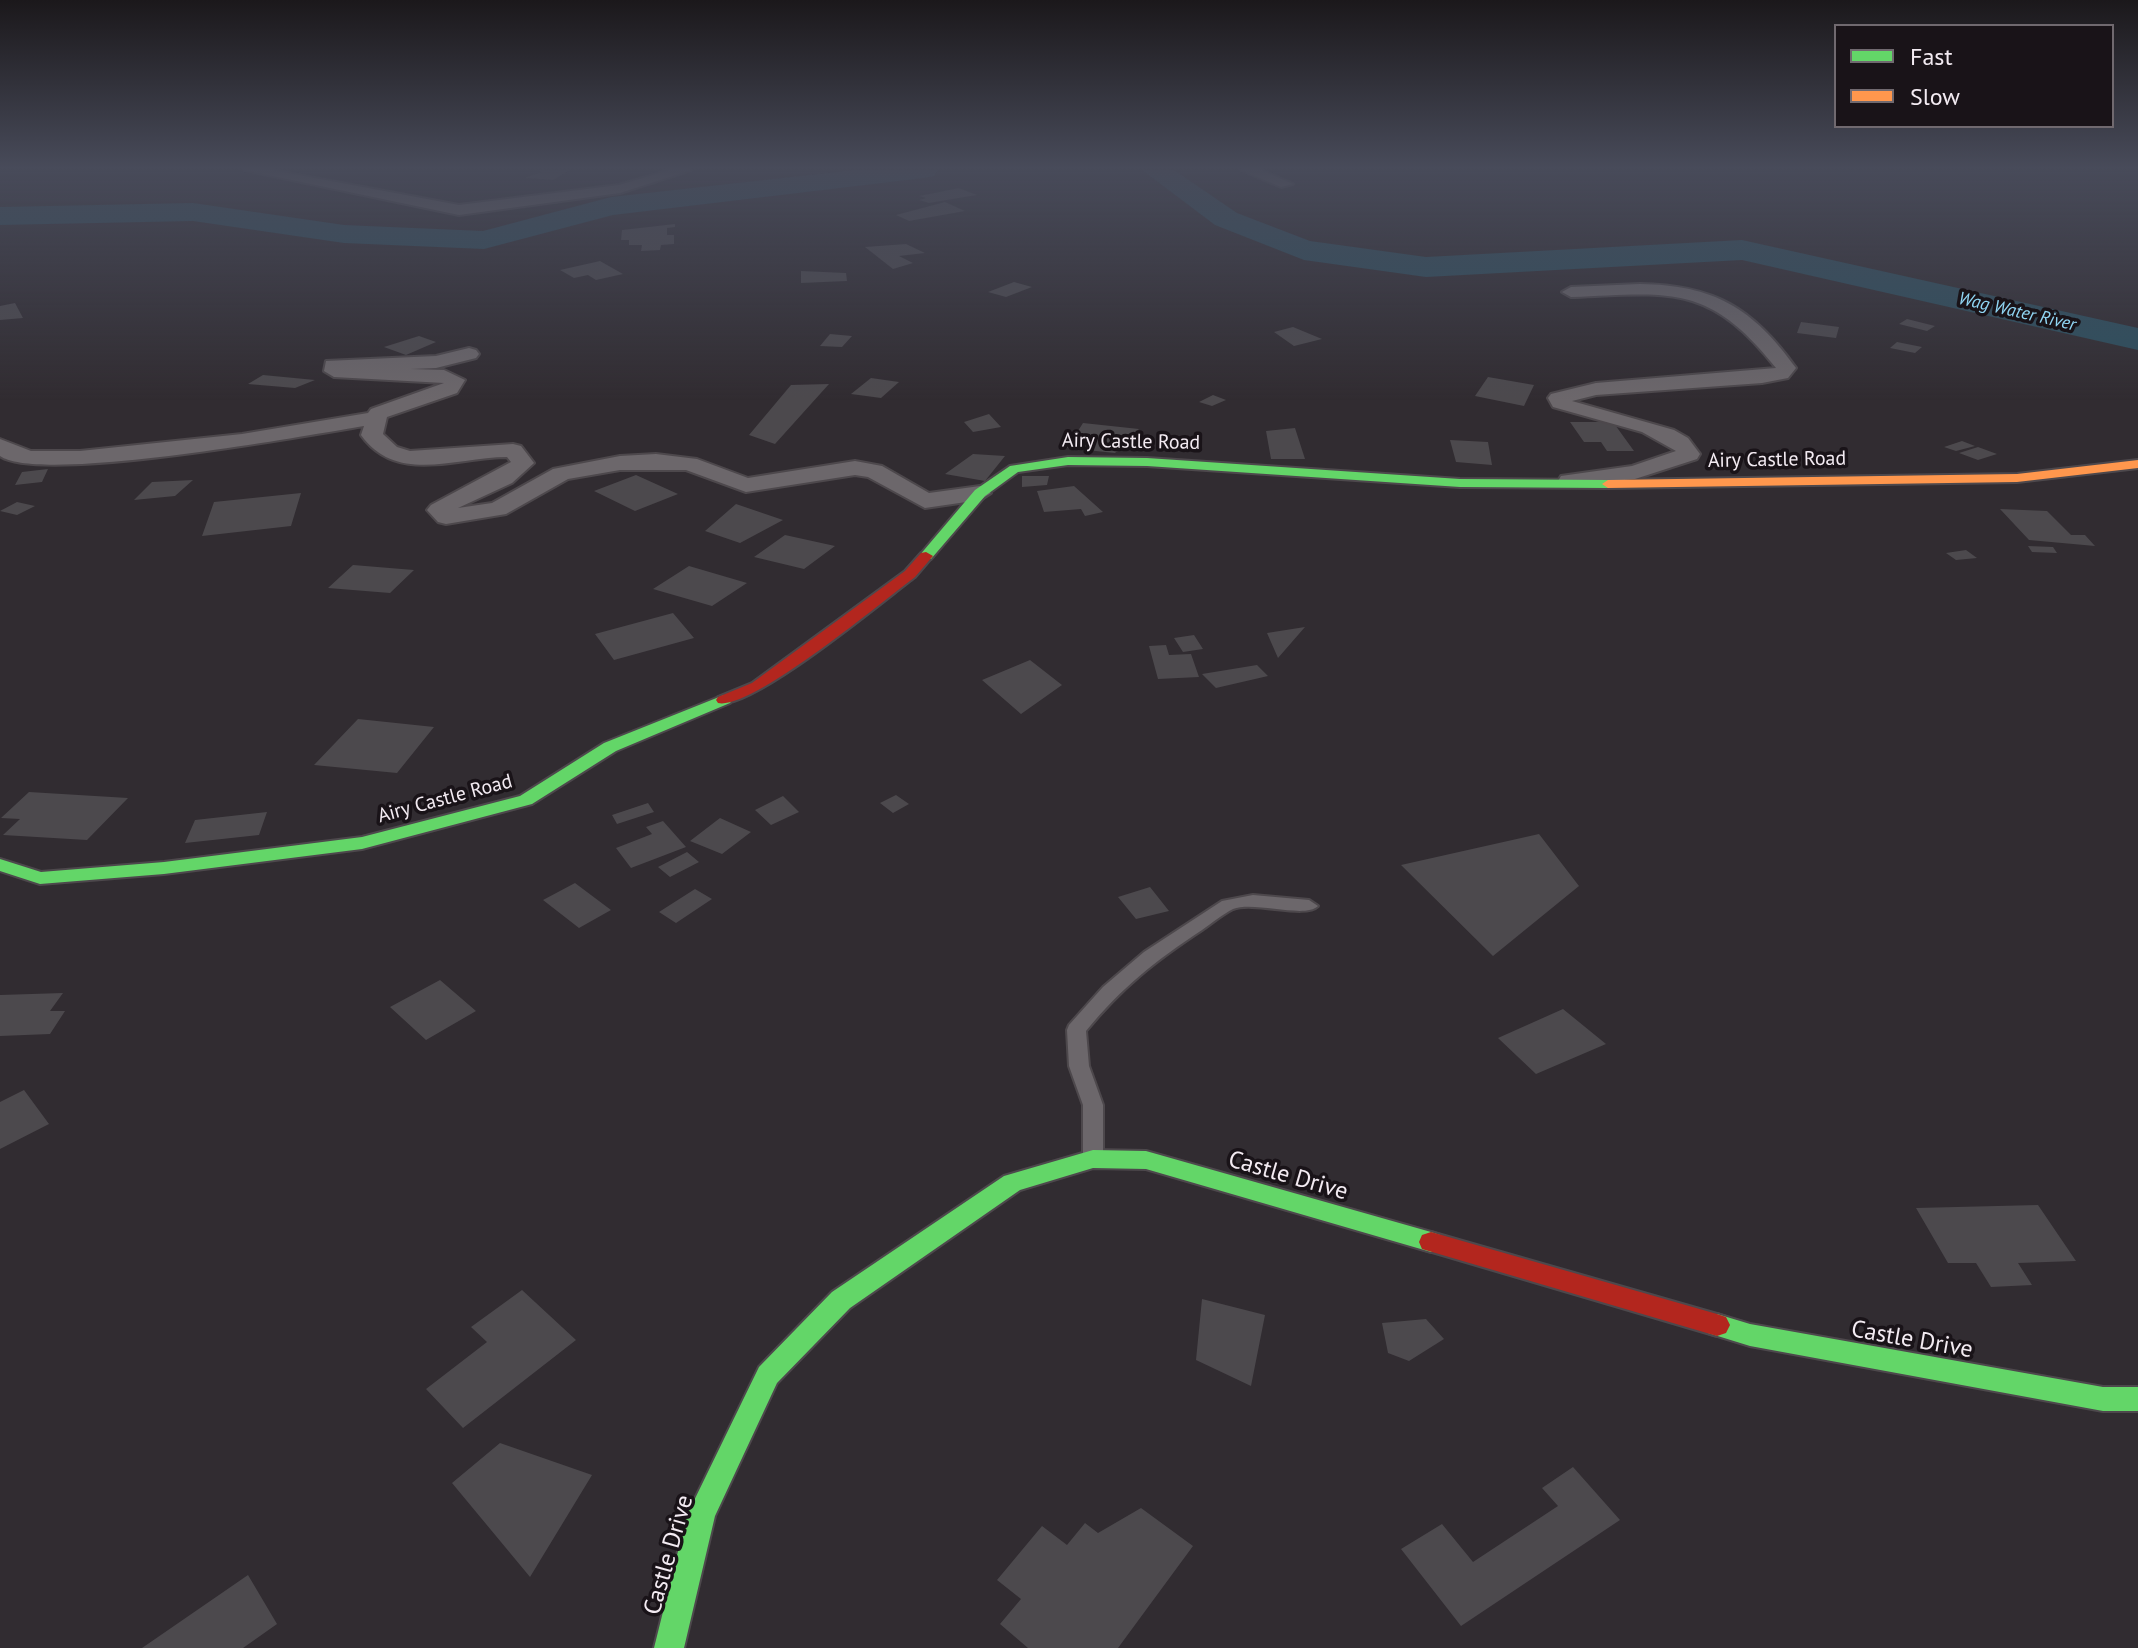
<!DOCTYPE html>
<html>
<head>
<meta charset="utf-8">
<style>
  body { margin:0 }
  #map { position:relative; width:2138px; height:1648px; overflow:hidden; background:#312c31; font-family:"PT Sans",sans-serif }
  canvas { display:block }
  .legend { position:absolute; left:1834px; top:24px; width:280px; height:104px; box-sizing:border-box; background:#191318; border:2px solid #70696f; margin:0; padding:10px 14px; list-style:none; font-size:24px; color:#f3ebf2 }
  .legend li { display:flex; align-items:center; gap:16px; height:40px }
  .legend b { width:40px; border:2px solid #70696f }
</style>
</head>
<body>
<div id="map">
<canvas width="2138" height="1648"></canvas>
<ul class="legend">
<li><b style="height:10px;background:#63d668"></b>Fast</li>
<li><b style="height:10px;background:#ff974d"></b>Slow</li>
</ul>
</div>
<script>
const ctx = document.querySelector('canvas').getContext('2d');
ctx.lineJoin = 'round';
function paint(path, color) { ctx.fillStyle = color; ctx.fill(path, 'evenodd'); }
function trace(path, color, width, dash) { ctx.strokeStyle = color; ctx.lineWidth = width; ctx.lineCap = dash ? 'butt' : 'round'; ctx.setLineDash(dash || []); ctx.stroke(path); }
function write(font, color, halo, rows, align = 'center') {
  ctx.font = font + ' "PT Sans",sans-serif'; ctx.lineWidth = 7; ctx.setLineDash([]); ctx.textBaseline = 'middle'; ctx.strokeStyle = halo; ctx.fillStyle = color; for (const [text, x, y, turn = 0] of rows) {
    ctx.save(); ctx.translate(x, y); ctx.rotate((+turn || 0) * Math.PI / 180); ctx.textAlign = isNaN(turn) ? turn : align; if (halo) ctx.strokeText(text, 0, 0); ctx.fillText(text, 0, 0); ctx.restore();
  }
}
const river = new Path2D(`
  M854 170H938L934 176 924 178 613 215 484 249 344 243 193 221 0 225V207L193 203 344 225 483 231 611 197Z
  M1142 170H1174L1237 213 1310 241 1426 257 1742 240 2138 328V350L1742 260 1426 277 1304 260 1215 225Z`);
const building = new Path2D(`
  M539 170H570L553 180 525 178 541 172Z
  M959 188 977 195 929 203 919 200 926 198 919 196Z
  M945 202 965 211 909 221 896 215Z
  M675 224V227L667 228V235H674V244L661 245 660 250 641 251 642 245H629V240H621L622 230Z
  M906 244 925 253 899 256 913 263 893 269 865 247Z
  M600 261 623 274 596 280 588 275 574 278 560 270Z
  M801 271 846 273 847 281 801 283Z
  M1014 282 1032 287 1006 297 988 292Z
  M15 303 23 318 0 320V306Z
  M1907 319 1935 326 1927 331 1899 324Z
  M1801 322 1839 327 1836 338 1797 333Z
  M1293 327 1322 339 1294 346 1274 332Z
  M830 334 852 336 842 347 820 346Z
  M419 336 436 342 406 355 384 347Z
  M1897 342 1922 347 1915 353 1890 348Z
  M263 375 315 380 295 388 248 384Z
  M1488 377 1534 385 1524 406 1475 396Z
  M871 378 899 382 881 398 851 394Z
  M829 384 775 444 749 435 791 385Z
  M1213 395 1226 400 1212 406 1199 402Z
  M989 414 1001 427 973 432 964 422Z
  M1570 422H1613L1634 451H1607L1601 442H1584Z
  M1083 423 1139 429 1115 453 1067 448Z
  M1295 428 1305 459H1271L1266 431Z
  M1450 440 1488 442 1492 465 1456 462Z
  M1962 441 1975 446 1956 451 1944 447Z
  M1978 447 1997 454 1978 460 1959 453Z
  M973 454 1005 456 985 481 945 474Z
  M48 469 42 482 15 485 22 472Z
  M636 475 678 494 635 511 594 491Z
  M1022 476H1049L1047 485 1022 487Z
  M193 480 175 496 134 500 152 482Z
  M1074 486 1103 512 1085 516 1081 509 1044 512 1037 491Z
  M301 493 291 526 202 536 214 502Z
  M17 502 35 506 17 515 0 511Z
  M736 504 783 520 740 543 705 531Z
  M2000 509 2047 511 2071 535H2085L2095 546 2029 540Z
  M785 535 835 546 804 569 754 557Z
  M2028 546 2053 547 2057 553 2032 552Z
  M1966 550 1977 558 1956 560 1946 553Z
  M353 565 414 570 390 593 328 588Z
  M689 566 747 583 712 606 653 589Z
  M673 613 694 638 614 660 595 634Z
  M1305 627 1278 658 1267 633Z
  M1194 635 1203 649 1183 652 1174 638Z
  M1166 645 1169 655 1191 654 1199 677 1158 679 1149 646Z
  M1030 660 1062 685 1021 714 982 680Z
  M1257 665 1268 676 1216 688 1202 674Z
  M358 719 434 727 397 773 314 765Z
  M29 792 128 798 87 840 3 835 20 819 1 818Z
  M896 795 909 804 893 813 880 803Z
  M783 796 799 812 771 825 755 810Z
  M648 803 654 812 617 824 612 815Z
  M267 812 259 835 185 843 195 820Z
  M720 818 751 832 722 854 690 841Z
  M663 821 686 847 631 868 616 848 652 834 646 827Z
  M1539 834 1579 886 1493 956 1401 865Z
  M687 852 699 862 670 877 658 867Z
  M575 883 611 910 579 928 543 900Z
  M1150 887 1169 911 1136 919 1118 897Z
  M695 889 712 899 676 923 659 912Z
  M440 980 476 1011 426 1040 390 1007Z
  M63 993 50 1011H65L50 1034 0 1036V995Z
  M1563 1009 1606 1044 1536 1074 1498 1038Z
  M24 1090 49 1124 0 1149V1102Z
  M2038 1205 2076 1261 2018 1263 2032 1285 1991 1287 1976 1263H1948L1916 1208Z
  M522 1290 576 1340 463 1428 426 1389 487 1342 471 1327Z
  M1202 1299 1265 1315 1251 1386 1196 1360Z
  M1426 1319 1444 1339 1409 1361 1388 1353 1382 1323Z
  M500 1443 592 1475 530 1577 452 1483Z
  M1573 1467 1620 1520 1461 1626 1401 1549 1442 1524 1473 1562 1558 1506 1542 1488Z
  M1141 1508 1193 1546 1118 1648H1028L1000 1624 1021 1599 997 1580 1042 1526 1067 1545 1085 1523 1098 1533Z
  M248 1575 277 1624 243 1648H142Z`);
const lane = new Path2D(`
  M1253 895 1309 900 1318 906C1305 919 1255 901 1233 909 1223 914 1212 923 1202 930 1155 961 1122 987 1086 1031L1089 1066 1103 1105V1158L1100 1164 1093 1166 1086 1164 1083 1158V1105L1069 1066 1067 1030 1069 1025 1103 987 1144 952 1222 901Z`);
const street = new Path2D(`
  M244 170H272L459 205 619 185 670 170H691L620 193 459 215Z
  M1241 170H1261L1293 184 1281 187Z
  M1640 284C1714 285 1753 308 1796 368L1788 378 1762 383 1596 395 1572 401 1674 430 1688 438 1700 454 1697 459 1635 479 1561 486 1558 481 1561 476 1632 466 1676 451 1642 432 1553 407 1548 398 1551 394 1596 383 1776 368C1709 283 1670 293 1571 297L1562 292 1571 287Z
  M469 348 476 350 479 354 476 358 436 368 411 369 444 370 465 380 457 393 387 417 383 434 397 447 410 451 513 444 521 446 534 463 512 483 458 508 492 503 553 469 620 456 656 454 697 459 748 478 855 461 882 466 929 493 980 486 991 493 980 500 925 508 868 477 855 475 746 492 686 470H620L568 479 506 514 446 524 438 522 427 510 431 505 511 462 507 457C456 457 397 485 361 435L364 426C304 436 40 484 0 456V439L31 451H80L242 434 368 413 371 409 444 383 334 377 324 371 326 361 436 356Z`);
const fast = new Path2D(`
  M1068 457 1147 458 1460 479 1608 480 1614 484 1608 488 1460 487 1147 466 1068 465 1018 472 985 496 931 559H921L919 556 975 490 1010 466Z
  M724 695 730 697 732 700 730 703 616 751 532 804 362 849 164 874 40 884 0 871V859L41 872 164 862 362 837 520 796 604 743Z
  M1093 1150 1146 1151 1431 1232 1440 1235 1443 1242 1440 1249 1431 1252 1146 1169 1093 1168 1020 1190 850 1308 777 1383 715 1516 684 1648H654L687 1515 759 1367 832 1292 1004 1176Z
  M1717 1314 1750 1324 2103 1387H2138V1411H2103L1750 1346 1708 1333 1704 1325 1708 1317Z`);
const slow = new Path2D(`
  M2138 460V468L2017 482 1608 488 1602 484 1608 480 2017 474Z`);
const jam = new Path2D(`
  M926 552 933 556 915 577C883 601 751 711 718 703L716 700 718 697 752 683 905 571 921 553Z
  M1431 1232 1717 1314 1726 1317 1730 1325 1726 1333 1717 1336 1422 1249 1419 1242 1422 1235Z`);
const farWaternames = [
  ["Wag Water River",2017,312,13]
];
const streetNames = [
  ["Airy Castle Road",1131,442,1],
  ["Airy Castle Road",1777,460,-1],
  ["Airy Castle Road",445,799,-15]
];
const nearStreetnames = [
  ["Castle Drive",1288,1176,16],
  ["Castle Drive",1912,1340,10],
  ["Castle Drive",669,1555,-74]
];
paint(river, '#2c4f5e');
paint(building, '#4c494d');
trace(lane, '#4d484c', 4);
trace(street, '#4d484c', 4);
trace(fast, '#4d484c', 4);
trace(slow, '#4d484c', 4);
trace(jam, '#4d484c', 4);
paint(lane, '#6c676b');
paint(street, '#6c676b');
paint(fast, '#63d668');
paint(slow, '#ff974d');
paint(jam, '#b3261e');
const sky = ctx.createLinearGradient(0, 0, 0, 400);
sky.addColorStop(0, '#1b181b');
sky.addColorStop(0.42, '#484b5a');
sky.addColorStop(1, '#484b5a00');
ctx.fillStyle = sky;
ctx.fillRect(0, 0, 2138, 400);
write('italic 18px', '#90d5f3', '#191318', farWaternames);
write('20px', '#f3ebf2', '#191318', streetNames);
write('24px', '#f3ebf2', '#191318', nearStreetnames);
</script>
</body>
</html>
